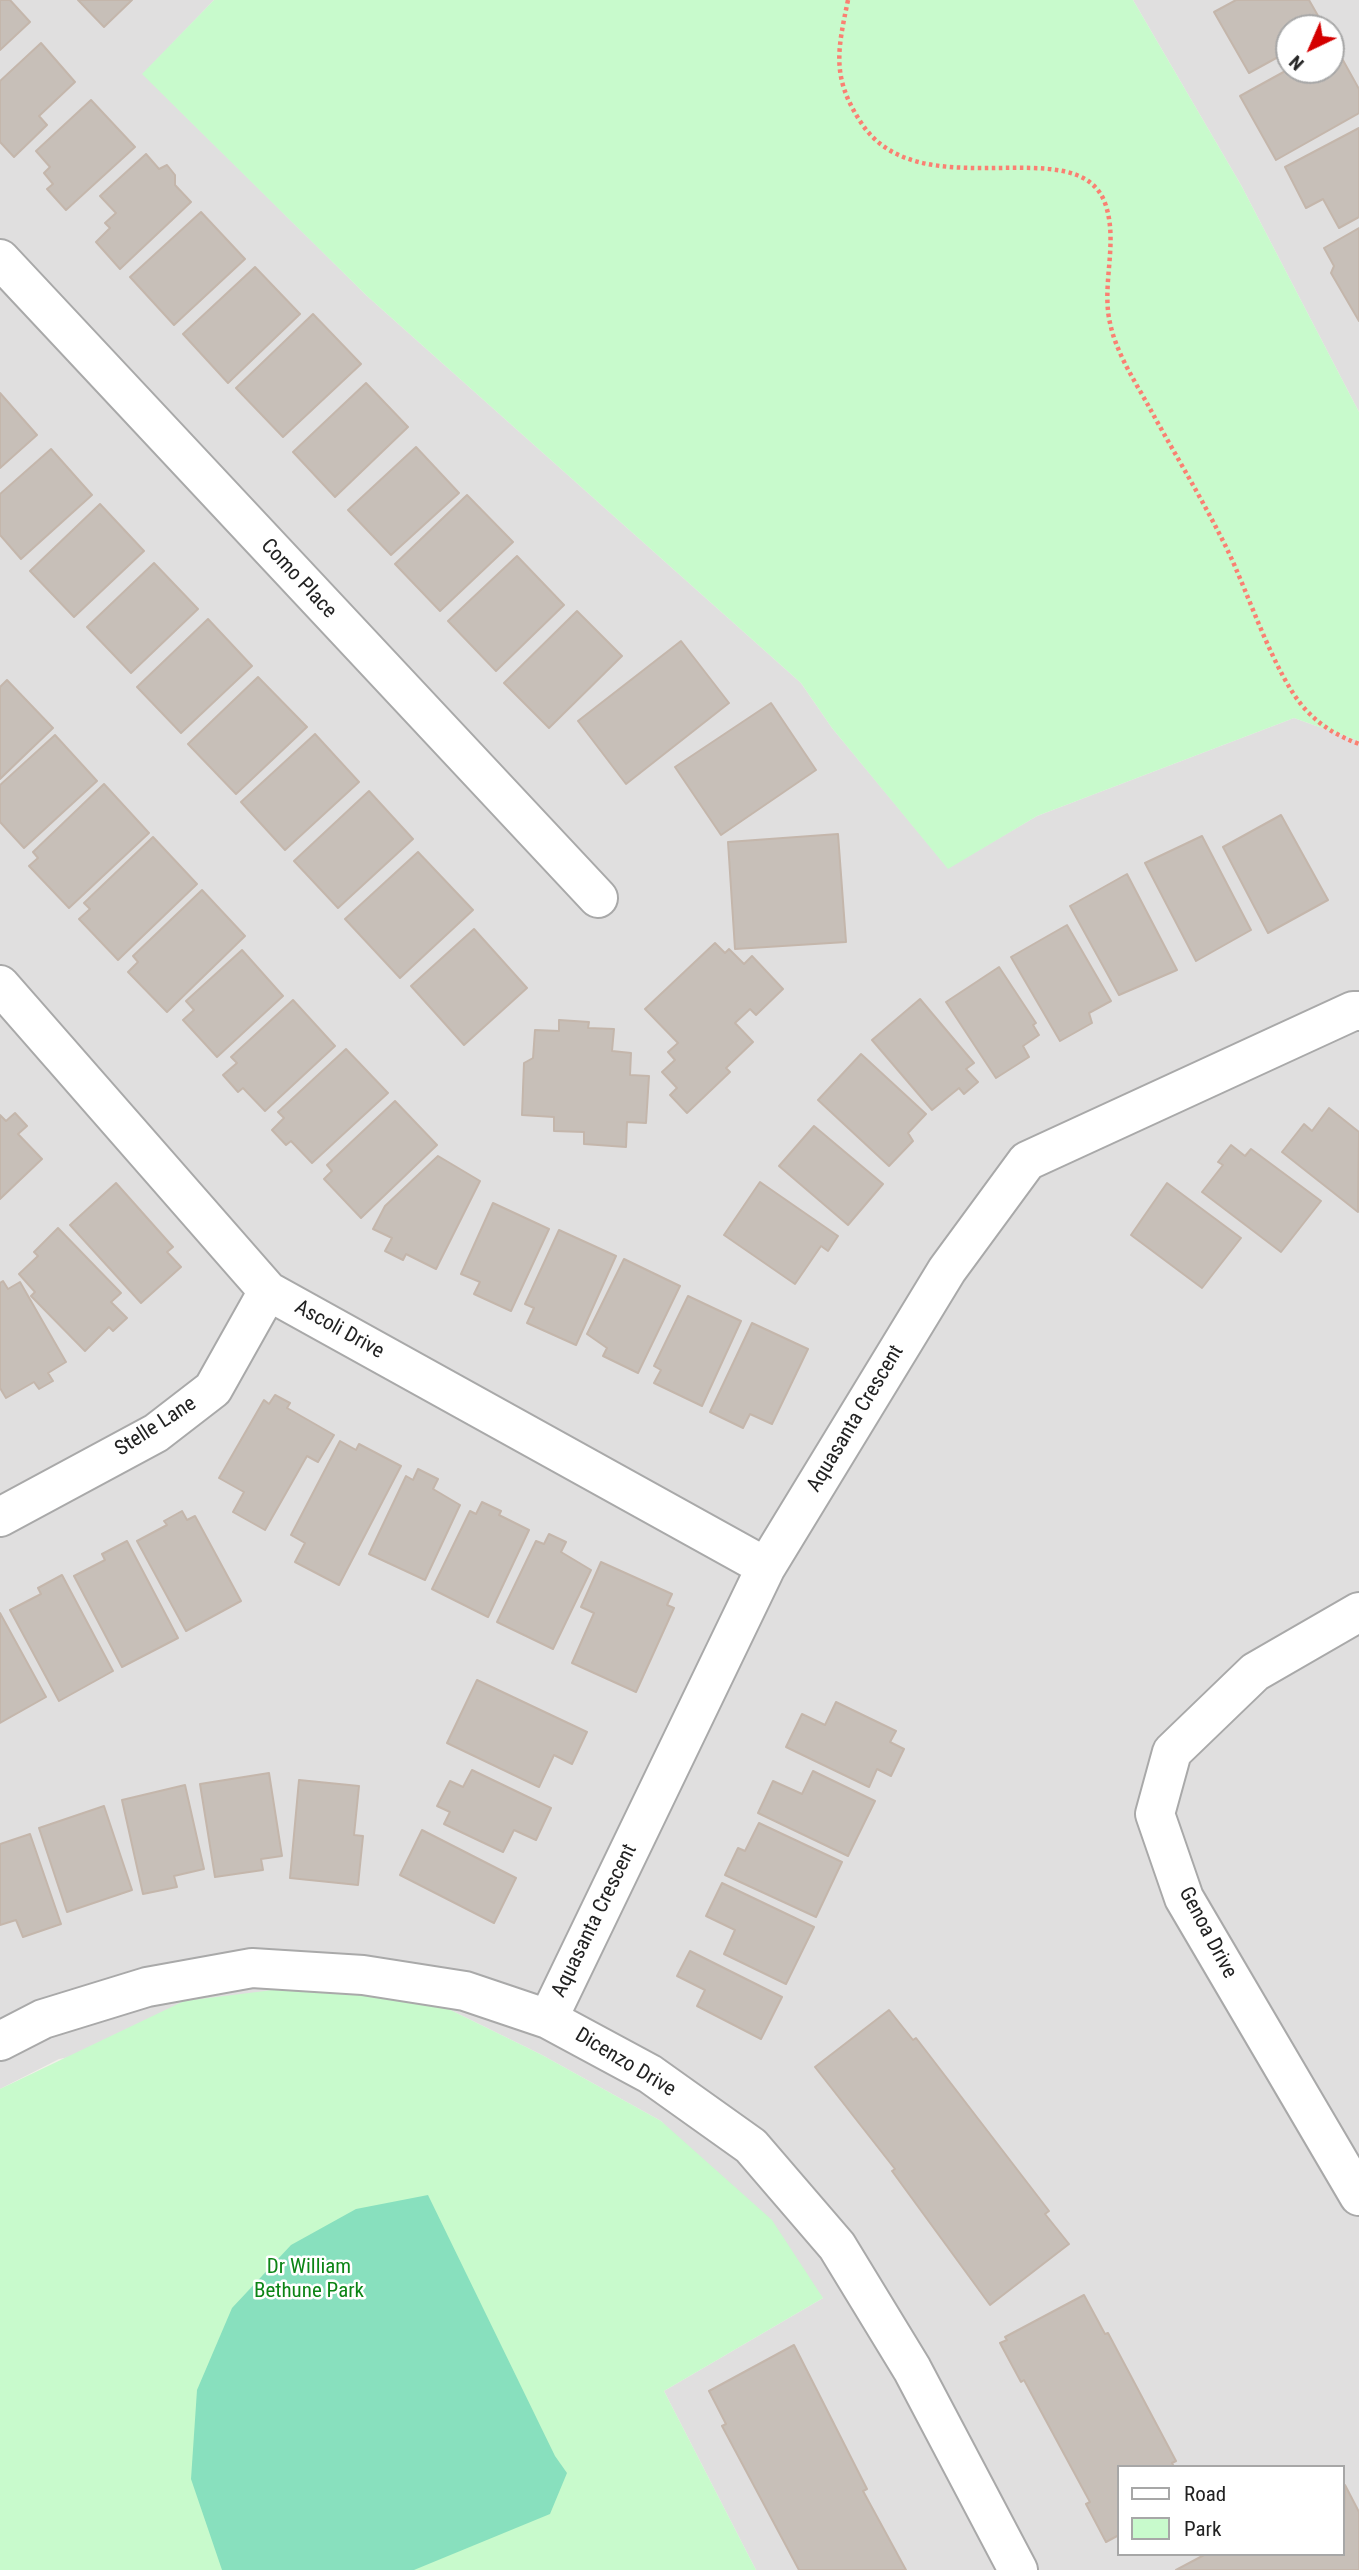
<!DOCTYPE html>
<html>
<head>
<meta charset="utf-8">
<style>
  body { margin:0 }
  #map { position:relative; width:1359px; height:2570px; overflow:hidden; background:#f2efe9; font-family:"Roboto Condensed",sans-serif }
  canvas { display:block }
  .legend { position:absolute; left:1117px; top:2465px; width:228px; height:91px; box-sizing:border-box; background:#fff; border:2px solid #a7a7a7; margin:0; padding:9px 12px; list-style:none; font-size:21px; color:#222 }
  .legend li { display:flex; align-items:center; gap:14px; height:35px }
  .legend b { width:35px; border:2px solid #a7a7a7 }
  .north { position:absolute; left:1275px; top:14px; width:70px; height:70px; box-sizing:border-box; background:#fff; border:2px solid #a7a7a7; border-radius:50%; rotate:224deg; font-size:19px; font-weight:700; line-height:28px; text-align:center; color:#222 }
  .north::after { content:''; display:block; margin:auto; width:24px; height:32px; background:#d40000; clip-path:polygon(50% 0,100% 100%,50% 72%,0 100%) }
</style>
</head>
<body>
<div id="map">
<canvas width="1359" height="2570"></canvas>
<ul class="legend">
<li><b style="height:9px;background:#fff"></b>Road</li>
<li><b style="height:19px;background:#c8facc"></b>Park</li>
</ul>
<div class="north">N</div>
</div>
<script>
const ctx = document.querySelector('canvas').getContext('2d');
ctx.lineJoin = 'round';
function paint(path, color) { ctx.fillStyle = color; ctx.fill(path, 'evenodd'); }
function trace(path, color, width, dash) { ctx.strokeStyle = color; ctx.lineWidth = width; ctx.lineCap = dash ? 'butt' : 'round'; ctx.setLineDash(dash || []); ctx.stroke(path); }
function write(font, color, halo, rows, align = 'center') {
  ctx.font = font + ' "Roboto Condensed",sans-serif'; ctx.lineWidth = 5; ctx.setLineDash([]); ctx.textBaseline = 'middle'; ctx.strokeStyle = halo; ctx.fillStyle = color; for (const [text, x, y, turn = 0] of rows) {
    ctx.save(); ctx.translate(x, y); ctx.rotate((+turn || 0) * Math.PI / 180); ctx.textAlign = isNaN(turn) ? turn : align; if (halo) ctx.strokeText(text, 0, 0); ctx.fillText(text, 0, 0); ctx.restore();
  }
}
const residential = new Path2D(`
  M0 0H214L143 74 367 296 801 683 832 728 948 868 1037 816 1294 718 1359 741V2570H756L664 2391 823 2298 661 2121 542 2055 420 1995 59 2059 0 2089ZM1119 2467H1343V2554H1119Z
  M1133 0H1359V412L1241 185ZM1289 28H1331V70H1289Z`);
const park = new Path2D(`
  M214 0H1133L1241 185 1359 412V741L1294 718 1037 816 948 869 832 728 801 683 367 296 142 74Z
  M289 1988 420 1995 542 2055 661 2121 772 2220 823 2298 664 2391 756 2570H0V2089L184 2001Z`);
const pitch = new Path2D(`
  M428 2195 555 2456 567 2473 550 2514 414 2570H222L191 2479 197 2390 232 2308 291 2245 356 2209Z`);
const building = new Path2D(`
  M0 0H10L30 22 0 50Z
  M78 0H132L104 27Z
  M1236 0H1309L1325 28H1289V51L1249 73 1214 12Z
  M41 43 75 82 39 116 47 125 14 157 0 142V81Z
  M1334 44 1359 89V113L1276 160 1240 96 1289 69 1331 70V45Z
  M91 100 135 147 66 210 47 189 53 184 44 173 50 167 36 151Z
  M1359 128V217L1339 228 1323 199 1306 208 1285 167Z
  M146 154 159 169 167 165 175 175V185L191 202 120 269 96 242 110 228 105 223 116 213 100 196Z
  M201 212 245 259 174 325 130 277Z
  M1359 228V321L1331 273 1334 266 1324 248Z
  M255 267 300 314 228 383 183 334Z
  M313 314 361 364 283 437 236 388Z
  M366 383 408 427 335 497 293 452Z
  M0 393 37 435 0 468Z
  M416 447 459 493 391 555 348 510Z
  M51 449 92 495 21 559 0 535V494Z
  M467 495 513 542 440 611 395 564Z
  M100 504 144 551 74 617 30 571Z
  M517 556 564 605 496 671 448 621Z
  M154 563 198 609 131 673 87 627Z
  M577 611 622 656 549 728 504 683Z
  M208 619 252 666 181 733 137 687Z
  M681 641 729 703 626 784 578 721Z
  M258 677 307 727 236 794 188 744Z
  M7 680 53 728 0 779V687Z
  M771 703 816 770 721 835 675 767Z
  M315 734 359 782 285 850 241 802Z
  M55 735 97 781 24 848 0 822V785Z
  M104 784 149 833 69 908 29 866 38 858 33 852Z
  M369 791 413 839 338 908 294 861Z
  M1281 815 1328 900 1268 933 1223 847Z
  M838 834 846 942 735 949 728 842Z
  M1202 836 1251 930 1196 961 1145 863Z
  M153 837 197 884 118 960 79 919 90 909 84 903Z
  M418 852 473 910 400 978 345 919Z
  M1127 874 1177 970 1119 995 1070 906Z
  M202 890 245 936 167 1012 128 972 138 962 133 956Z
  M1067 925 1111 1001 1089 1013 1092 1023 1060 1041 1011 957Z
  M474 929 527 988 464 1045 411 986Z
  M715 943 725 953 729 949 744 964 752 956 783 989 756 1015 750 1009 735 1023 753 1042 726 1068 730 1072 687 1113 670 1095 677 1088 662 1072 675 1060 668 1052 678 1043 645 1009Z
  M242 950 283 996 217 1057 183 1020 194 1010 186 1001Z
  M999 967 1036 1023 1033 1025 1039 1035 1023 1046 1029 1057 996 1078 946 1002Z
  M920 999 974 1063 966 1069 978 1082 964 1094 959 1088 932 1110 872 1040Z
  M293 1000 335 1046 265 1111 243 1088 238 1092 223 1075 237 1063 231 1057Z
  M559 1020 589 1022 588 1028 614 1029 612 1051 631 1053 630 1075 649 1076 646 1123 627 1122 626 1147 584 1144V1132L554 1131V1117L522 1115 524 1063 533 1058 535 1030 559 1031Z
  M346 1049 388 1093 312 1163 291 1141 286 1145 272 1130 284 1118 278 1112Z
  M861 1054 926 1114 908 1133 913 1141 889 1166 818 1100Z
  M395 1101 437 1145 361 1218 324 1179 332 1171 327 1165Z
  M1329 1108 1359 1132 1358 1212 1282 1152 1304 1124 1312 1131Z
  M15 1113 27 1126 18 1134 42 1159 0 1199V1115L6 1121Z
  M814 1126 883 1184 848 1225 779 1166Z
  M1231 1145 1245 1156 1251 1149 1321 1201 1281 1252 1202 1192 1223 1165 1218 1162Z
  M438 1156 480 1181 436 1269 406 1254 403 1260 385 1251 392 1238 373 1229 385 1206Z
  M760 1182 838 1236 828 1251 821 1246 795 1284 724 1235Z
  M116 1183 173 1247 167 1252 181 1267 141 1303 70 1225Z
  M1167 1183 1241 1238 1202 1288 1131 1235Z
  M493 1203 549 1229 511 1311 474 1294 480 1282 461 1274Z
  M58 1228 121 1293 111 1302 127 1318 113 1331 109 1327 85 1351 31 1296 35 1292 19 1274 38 1256 34 1252Z
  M559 1230 616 1256 576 1345 527 1323 534 1308 525 1304Z
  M624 1259 680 1286 638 1373 603 1356 607 1348 587 1334Z
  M3 1281 8 1289 20 1282 66 1362 48 1373 53 1381 39 1389 34 1382 6 1398 0 1388V1283Z
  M688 1296 741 1321 702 1406 654 1383 661 1370 654 1366Z
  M752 1323 808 1349 772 1424 750 1414 743 1428 710 1412Z
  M275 1395 290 1403 287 1408 334 1435 318 1462 307 1456 265 1530 233 1512 244 1492 219 1478 264 1400 269 1404Z
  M340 1441 356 1450 359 1444 401 1466 339 1585 295 1562 305 1543 291 1535Z
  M418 1469 438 1479 433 1489 460 1505 425 1580 369 1554 406 1476 413 1480Z
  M482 1502 501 1511 499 1515 529 1530 488 1617 432 1589 470 1511 476 1514Z
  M182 1511 187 1520 195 1516 241 1601 186 1631 137 1541 167 1525 164 1521Z
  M549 1534 566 1542 561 1552 591 1570 553 1649 497 1622 536 1541 544 1544Z
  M127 1541 178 1638 122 1667 74 1576 105 1560 102 1554Z
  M601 1562 672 1594 667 1605 674 1608 636 1692 572 1663 594 1613 581 1607Z
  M62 1575 113 1671 59 1701 10 1610 41 1594 38 1588Z
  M0 1613 46 1697 0 1723Z
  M477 1680 587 1732 572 1764 554 1755 539 1787 447 1743Z
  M836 1702 896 1731 890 1742 904 1749 891 1776 877 1769 869 1787 786 1747 802 1714 825 1725Z
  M472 1770 551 1808 536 1840 514 1830 503 1852 444 1824 450 1812 437 1806 450 1781 463 1787Z
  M813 1771 875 1801 848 1856 758 1813 773 1781 802 1794Z
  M269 1773 282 1856 261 1859 263 1870 215 1877 200 1784Z
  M299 1780 359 1786 354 1835 363 1836 358 1885 290 1878Z
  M185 1785 204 1869 174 1876 177 1887 143 1894 122 1800Z
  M104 1806 132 1890 67 1912 39 1828Z
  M759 1823 842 1862 816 1917 725 1875 738 1848 745 1851Z
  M422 1830 516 1878 494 1923 400 1875Z
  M30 1834 61 1924 23 1937 16 1920 0 1925V1844Z
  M722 1883 814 1927 786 1984 724 1954 735 1930 706 1916Z
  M690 1951 782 1997 761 2039 697 2006 705 1990 677 1976Z
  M889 2010 913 2040 916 2038 1049 2211 1045 2214 1069 2244 990 2305 892 2171 895 2169 815 2067Z
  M1084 2295 1105 2334 1108 2333 1176 2461 1172 2463 1174 2467H1119V2535L1106 2542 1086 2504 1090 2502 1024 2380 1021 2382 1000 2343 1007 2340 1005 2337Z
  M794 2345 867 2489 863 2491 906 2570H799L722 2426 726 2424 709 2391Z
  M1345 2485 1359 2512V2570H1176L1206 2554H1343Z`);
const path = new Path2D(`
  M848 0C838 49 831 76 860 121 917 213 1077 127 1105 203 1119 242 1101 284 1110 323 1116 352 1134 380 1148 405 1174 453 1203 500 1227 549 1248 592 1275 677 1306 710 1322 727 1338 736 1359 744`);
const minor = new Path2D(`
  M0 259 598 898
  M0 985 268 1291 766 1567
  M0 1517 156 1433 213 1389 268 1291
  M1359 1612 1255 1672 1172 1752 1155 1814 1184 1898 1359 2196
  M548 2019 766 1567 947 1270 1027 1161 1353 1011H1359
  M0 2041 43 2019 147 1987 252 1968 363 1975 465 1991 548 2019 650 2074 751 2146 837 2246 912 2369 1018 2570`);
const streetNames = [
  ["Como Place",298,579,47],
  ["Ascoli Drive",339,1330,29],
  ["Aquasanta Crescent",856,1419,-59],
  ["Stelle Lane",156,1427,-33],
  ["Aquasanta Crescent",595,1921,-64],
  ["Genoa Drive",1207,1933,62],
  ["Dicenzo Drive",625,2063,31]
];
const parkNames = [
  ["Dr William",309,2268],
  ["Bethune Park",309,2292]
];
paint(residential, '#e0dfdf');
paint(park, '#c8facc');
paint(pitch, '#88e0be');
paint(building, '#c7bfb8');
trace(building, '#c4b6ab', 2);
trace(minor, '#a9a9a9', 42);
trace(path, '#fa8072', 4.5, [3.5, 3.5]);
trace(minor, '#fff', 38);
write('21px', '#222', '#fff', streetNames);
write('21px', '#0c8416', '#fff', parkNames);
</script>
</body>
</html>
